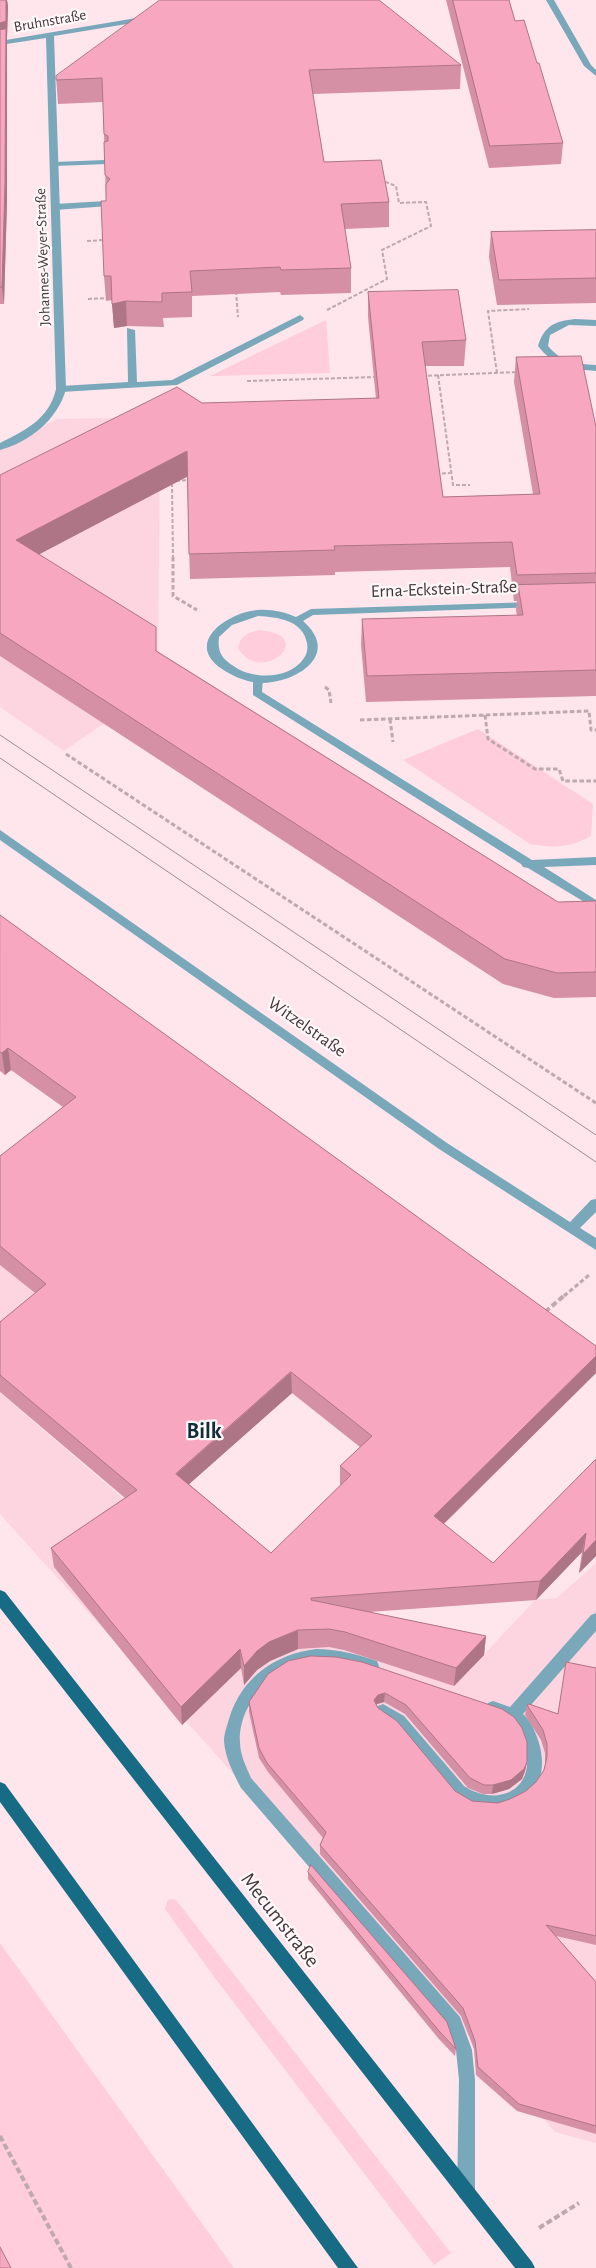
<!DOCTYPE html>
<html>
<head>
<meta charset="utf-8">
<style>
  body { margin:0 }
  canvas { display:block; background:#ffe5ec }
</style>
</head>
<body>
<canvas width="596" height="2268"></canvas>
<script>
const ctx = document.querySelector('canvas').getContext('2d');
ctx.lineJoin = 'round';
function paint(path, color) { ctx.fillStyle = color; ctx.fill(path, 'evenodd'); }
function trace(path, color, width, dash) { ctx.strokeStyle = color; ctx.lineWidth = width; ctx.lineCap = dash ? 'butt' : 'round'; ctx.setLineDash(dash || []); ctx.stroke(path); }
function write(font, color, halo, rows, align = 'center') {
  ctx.font = font + ' "Alegreya Sans",sans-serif'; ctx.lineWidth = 4.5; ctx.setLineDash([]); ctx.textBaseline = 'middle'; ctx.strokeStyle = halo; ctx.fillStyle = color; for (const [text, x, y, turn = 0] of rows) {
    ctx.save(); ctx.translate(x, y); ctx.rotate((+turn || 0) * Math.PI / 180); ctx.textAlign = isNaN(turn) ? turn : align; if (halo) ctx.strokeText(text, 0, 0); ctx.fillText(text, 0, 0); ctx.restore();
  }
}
const built = new Path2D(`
  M160 417 158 686 64 751 0 707V448L57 419Z
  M0 1265 49 1305 0 1346Z
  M0 1393 282 1635 416 1662 465 1675 535 1600 557 1598 596 1563V2143L555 2132 0 1514Z`);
const green = new Path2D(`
  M326 320 330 373 210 376Z
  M259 630C320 635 261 687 238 648 240 636 247 633 259 630Z
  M478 729 593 804 591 836C569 848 554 848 530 844L403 760Z
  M173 1899 176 1900 451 2253 434 2265 212 1974 165 1909 168 1900Z
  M0 1943 234 2268H9L0 2251Z`);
const pathFar2 = new Path2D(`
  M87 241 105 240
  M236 291 238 317
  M88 299 110 298
  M327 310 387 279 382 250 431 226 426 202 399 203 396 186 383 181
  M497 373 488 311 529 309
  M438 375 453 485H470
  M422 376 519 372
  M247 381 376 377
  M436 474 450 473
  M176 481 190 480
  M172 483 173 559`);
const pathFar1 = new Path2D(`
  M173 557V596L197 610
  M325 687 329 690 331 703
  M485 715 488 739 535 769H559L563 781H596
  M390 719 393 742
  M360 720 589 711 591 730H596
  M66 754 596 1103
  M564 1296 589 1275`);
const path = new Path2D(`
  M545 1312 566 1294
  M0 2136 71 2268
  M539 2228 579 2203`);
const lane = new Path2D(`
  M105 160H108V164L54 166 50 164 54 162Z
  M106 201 110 204 109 206 55 210 51 207 55 204Z
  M300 315 304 318 303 320 177 385 61 392 56 389 61 386 128 382 127 328 135 330 137 382 172 380Z
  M258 675 263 678 262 692 532 860 596 857V865L544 867 596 900V909L528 868 523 867 521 864 253 695V678Z
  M596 1613V1631L523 1714C531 1721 535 1731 538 1740 558 1800 499 1828 454 1796L394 1726 378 1716 375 1711 378 1706 383 1704 404 1716 464 1786C497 1808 537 1790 525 1747 523 1738 520 1730 512 1724 505 1718 496 1716 488 1713L486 1708 488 1703 493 1701 510 1707 591 1615Z
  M316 1649C337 1649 357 1654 377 1661L379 1666 377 1671C370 1673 332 1662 318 1663 278 1663 238 1701 240 1742 240 1755 246 1766 251 1778L460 2017 472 2050 475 2080V2192L472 2198 466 2201 460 2198 457 2192 459 2080 456 2050 448 2028 241 1788C234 1774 225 1758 224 1741 224 1734 227 1726 229 1719 241 1678 275 1654 316 1649Z`);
const street = new Path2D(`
  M546 0H554L591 65 596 70V76L584 66Z
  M148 16 152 18 151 20 54 36 66 389C58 419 30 442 0 450V443C26 430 49 419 56 389L46 38 0 45V41Z
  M575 319 596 320V326L569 325 550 335 548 346C561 362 576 364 596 365V371C572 369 553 366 538 346 544 326 555 321 575 319Z
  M534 602 538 603V607L313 615 303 621C343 656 293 685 257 683 245 681 232 676 222 669 183 642 229 612 258 610 271 609 285 612 296 617L311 609ZM258 616C277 617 303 620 307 643 308 648 307 654 304 658 291 679 254 680 235 667 222 659 217 652 219 637L232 625Z
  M0 830 447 1143 570 1222 591 1200 596 1199V1212L580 1228 596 1238V1250L439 1149 0 840Z`);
const primary = new Path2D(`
  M0 1590 5 1592 532 2262 535 2268H515L0 1608Z
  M0 1782 5 1784 358 2268H338L0 1802Z`);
const tram = new Path2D(`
  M0 735 596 1135
  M0 758 596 1162`);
const wall = new Path2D(`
  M0 0H7L8 6 7 38V201L4 304H0Z
  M446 0H509L515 21 537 63 563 143 561 164 489 168Z
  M461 65 460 89 313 94 324 162 389 202V227L345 229 351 268V293L281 295 280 292 192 296V317L163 318 164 327 127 326 114 328 112 300 106 301 104 276 106 201 103 102 58 104 56 76Z
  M596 230V303L497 305 489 257 491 232Z
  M368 292 466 340 464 366H425L443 497 533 494 514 382 516 357 596 427V696L366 702 361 645 362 619 517 616 516 610 517 601H514L510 567 335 572V575L190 579 187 477 39 554 157 651 558 902 596 901V997L554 998 503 984 0 656V475L202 403 376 399 368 317Z
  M0 915 596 1346V1373L444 1524 493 1563 596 1459V1556L579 1573 582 1552 536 1600 369 1612 486 1636 484 1655 454 1686 344 1650 329 1647 298 1649 270 1661 257 1670 244 1685 241 1668 182 1725 54 1567 51 1548 125 1498 0 1392V1322L35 1293 0 1265V1156L63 1107 11 1070 5 1075 0 1071ZM292 1393 360 1447 340 1466V1486L271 1553 189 1484Z
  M311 1656 527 1762 525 1771 522 1779 509 1789 492 1794H483L468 1788 405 1714 384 1702 377 1704V1705L378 1708 455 1791 472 1801 498 1803 510 1799 526 1791 536 1782 544 1770 545 1765V1753L541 1740 525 1715 527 1705 558 1714 566 1662 596 1668V1945L556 1936 596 1982V2134L517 2111 476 2075 474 2049 461 2016 320 1854V1845L323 1838 268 1772 259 1758 249 1712V1702Z
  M308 1872 456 2049 455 2056 438 2038 308 1879Z`);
const shadedWall = new Path2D(`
  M6 0H7L8 6 7 38V201L4 304 2 287 0 23Z
  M126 301 127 326 114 328 112 304Z
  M187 451 188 476 19 565 16 540Z
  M8 1048 11 1070 5 1075 2 1053Z
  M596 1356V1373L432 1535 434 1516Z
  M291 1372 292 1393 178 1494 176 1474Z
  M586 1533 582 1552 536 1600 540 1581Z
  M596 1540V1556L579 1573 583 1554Z
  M298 1630V1649L270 1661 257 1670 244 1685V1666L257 1651 269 1642Z
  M486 1636 484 1655 454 1686 456 1668Z
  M240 1649 241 1668 182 1725 181 1707Z
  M385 1693 384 1702 377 1704 373 1710 374 1700 378 1695Z
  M527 1762 525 1771 522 1779 509 1789 492 1794 493 1785Z`);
const building = new Path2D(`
  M0 0H6V21L0 23Z
  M160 0H379L461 65 309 70 324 162 381 160 389 202 341 204 351 268 281 270 280 267 190 271 192 292 162 293V302L126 301 112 304 111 276H104L101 201H106V184L110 179 105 175 104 142 108 141V136L104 134 102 78 56 80V76Z
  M453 0H509L515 21 524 20 537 63H539L563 143 490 146Z
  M6 29 5 184 2 287H0V30Z
  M596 230V278L499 280 491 232Z
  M458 290 466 340 422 342 443 497 540 494 516 357 581 356 596 427V573L517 575 512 542 334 546 335 550 189 554 187 451 16 540 156 627V651L558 902 596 901V972L557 973 505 959 0 633V475L177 387 202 403 379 398 368 292Z
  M596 583V670L367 676 362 619 523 615 518 585Z
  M0 915 596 1346V1356L434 1516 493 1563 596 1459V1540L583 1554 586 1533 540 1581 311 1598V1600L486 1636 456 1668 345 1632 329 1629 298 1630 269 1642 257 1651 244 1666 240 1649 181 1707 51 1548 137 1490 0 1375V1322L46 1284 0 1246V1156L76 1097 8 1048 2 1053 0 1052ZM291 1372 372 1436 340 1466 351 1475 271 1553 176 1474Z
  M311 1656 336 1657 362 1662 502 1709 514 1717 522 1728 527 1742V1762L524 1769 511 1780 493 1785H484L470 1778 406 1705 385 1693 378 1695 374 1700 378 1708 397 1721 455 1791 472 1801 498 1803 510 1799 526 1791 536 1782 544 1770 547 1757V1744L543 1730 527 1705 529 1704 558 1714 566 1662 596 1668V1936L546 1925 596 1982V2126L519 2104 478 2067 475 2041 463 2008 320 1845 326 1832 267 1763 259 1748 249 1702 268 1674 288 1661Z
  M311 1865 447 2022 456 2049 439 2031 308 1872Z
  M0 2247 11 2268H0Z`);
const farStreetnames = [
  ["Bruhnstraße",50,21,-10],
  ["Johannes-Weyer-Straße",43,257,-92]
];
const streetNames = [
  ["Erna-Eckstein-Straße",444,589,-2],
  ["Witzelstraße",307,1027,35]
];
const nearStreetnames = [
  ["Mecumstraße",280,1920,52]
];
const districtNames = [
  ["Bilk",204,1431]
];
paint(built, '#fdd5e0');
paint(green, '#ffcddc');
trace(pathFar2, '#bea9af', 2, [4, 2]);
trace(pathFar1, '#bea9af', 3, [4.5, 2.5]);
trace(path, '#bea9af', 4, [6, 3]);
paint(lane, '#79a8bb');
paint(street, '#79a8bb');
paint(primary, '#176b85');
trace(tram, '#9f8c91', 1);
paint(wall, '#d590a6');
paint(shadedWall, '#ae7587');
paint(building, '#f8a7c1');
trace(building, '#ae7587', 1);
write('15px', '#43373a', '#fff8fa', farStreetnames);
write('18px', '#43373a', '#fff8fa', streetNames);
write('21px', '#43373a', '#fff8fa', nearStreetnames);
write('bold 22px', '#112e39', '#fff8fa', districtNames);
</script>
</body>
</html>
